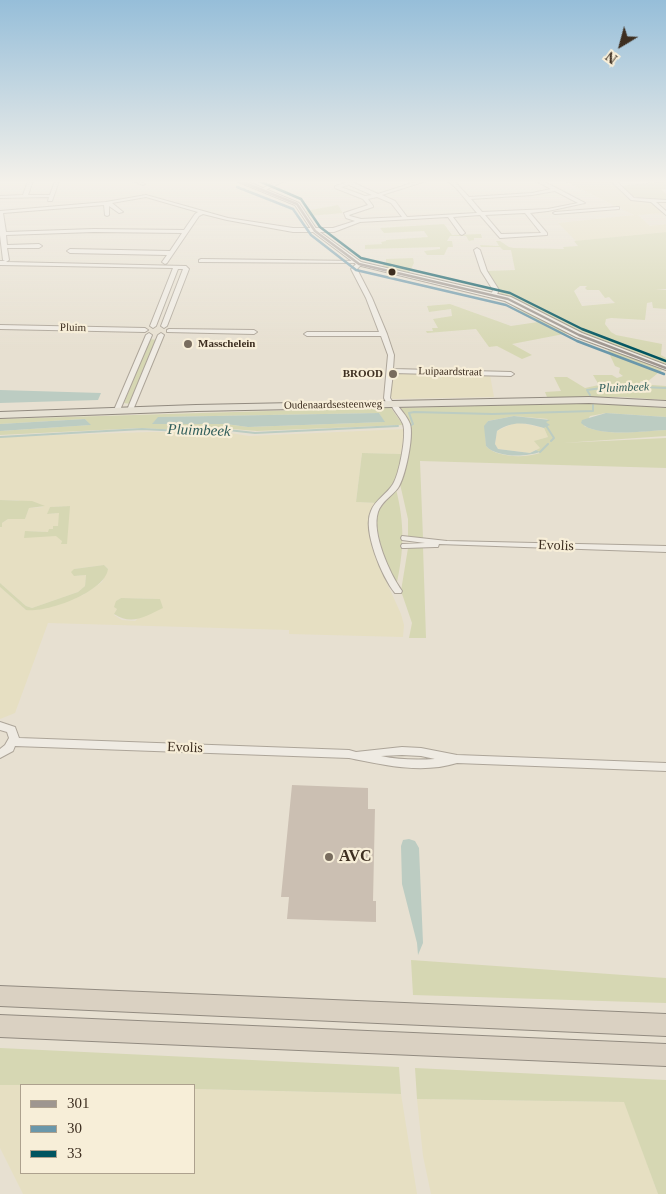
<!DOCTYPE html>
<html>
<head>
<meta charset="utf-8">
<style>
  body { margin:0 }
  #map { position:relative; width:666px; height:1194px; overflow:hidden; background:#e7e0d1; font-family:Georgia,serif }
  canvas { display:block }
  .legend { position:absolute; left:20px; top:1084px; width:175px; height:90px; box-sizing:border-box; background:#f7eed8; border:1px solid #ada18e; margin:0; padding:6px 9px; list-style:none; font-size:15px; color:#3d2e20 }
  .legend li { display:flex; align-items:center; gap:10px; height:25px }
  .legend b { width:25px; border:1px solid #ada18e }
  .north { position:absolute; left:596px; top:20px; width:50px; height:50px; -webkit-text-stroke:4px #f7eed8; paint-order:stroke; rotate:217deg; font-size:14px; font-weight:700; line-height:20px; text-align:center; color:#3d2e20 }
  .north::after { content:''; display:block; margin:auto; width:18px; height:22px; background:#3d2e20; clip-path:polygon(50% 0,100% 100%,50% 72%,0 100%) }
</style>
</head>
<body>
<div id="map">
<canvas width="666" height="1194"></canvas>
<ul class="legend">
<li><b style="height:6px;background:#9e9690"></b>301</li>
<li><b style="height:6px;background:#6a97aa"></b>30</li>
<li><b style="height:6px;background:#005460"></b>33</li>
</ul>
<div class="north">N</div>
</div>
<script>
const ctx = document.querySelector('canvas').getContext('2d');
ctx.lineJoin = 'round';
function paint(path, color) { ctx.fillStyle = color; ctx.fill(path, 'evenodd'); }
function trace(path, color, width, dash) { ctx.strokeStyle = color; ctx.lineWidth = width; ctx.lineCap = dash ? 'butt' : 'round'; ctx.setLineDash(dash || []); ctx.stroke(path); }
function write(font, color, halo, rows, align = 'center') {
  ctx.font = font + ' Georgia,serif'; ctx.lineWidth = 4.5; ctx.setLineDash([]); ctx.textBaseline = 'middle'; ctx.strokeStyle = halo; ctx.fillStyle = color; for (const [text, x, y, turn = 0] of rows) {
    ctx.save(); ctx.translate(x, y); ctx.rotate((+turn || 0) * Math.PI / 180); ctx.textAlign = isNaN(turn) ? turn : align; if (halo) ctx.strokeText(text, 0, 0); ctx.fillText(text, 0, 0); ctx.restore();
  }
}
const farmland = new Path2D(`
  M564 181H611L629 198 651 202 664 213 638 215 650 226 666 224V232L576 241 558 223 634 215Z
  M394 372 490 375 494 397 392 399 390 392Z
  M516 422 544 428 548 437 535 441 540 448 530 453 498 449 495 444 497 431Z
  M405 429 401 454 362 453 356 502 378 503 369 516 371 527 382 572 401 614 404 625 403 637 289 634V630L48 623 15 713 0 719V587L26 610 39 609 83 595 102 582 108 569 104 565 74 569V576L86 575 85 586 78 592 32 608 26 606 0 583V528L2 523 8 519H25L29 508 44 507 17 500H0V437L150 432H223L249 436ZM70 506 56 536 25 531 49 532 58 526 60 516 59 513 48 514 50 507ZM121 598 160 599 135 621 122 620 114 615 117 609 116 601Z
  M0 1085H45H21V1173H194V1089L401 1094 417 1194H23L0 1148Z
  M417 1099 625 1102 658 1194H431L423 1156Z`);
const green = new Path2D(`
  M666 181V189H661L666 194V201C645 200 636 202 620 186Z
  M338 205 343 213 309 216 305 211Z
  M444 224 452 235 481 234 482 238H474V240L469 241 466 236H450L447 241H452L453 247H448L444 255H427L424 251 440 249V247L365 249V245L382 244 381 242 386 241V240L428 237 424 231 384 233 380 228Z
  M666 232V289H656L666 290V309L653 308 652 302 647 303 645 320 611 318 606 319 605 324 611 332 616 335 662 344 661 355 666 358V366L599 343 501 295 487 271 515 270 511 250H503L500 247H481L480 245 499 246 496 241H500L509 247 514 248 564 249 563 247 578 246 574 241ZM580 286H587L585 288 587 290H599L605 298 609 297 615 303 582 306 574 291Z
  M413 258 414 263 408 275 380 268 386 263V259Z
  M450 304 511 326 538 322 514 307 518 306 569 333 512 344 532 355 522 359 497 346 489 347 476 329 427 333 426 331H433L432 328H438L433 319 452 316 451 309 429 312 427 306Z
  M150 339 157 340 131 404 124 403Z
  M609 349 663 369 647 382 641 381 639 384 666 386V400L621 397H547L545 392 561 391 554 377H567L585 388 599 385 593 375H612L617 378 623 376 619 373 620 368 615 366 608 351Z
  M594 403 666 408V417L606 413 590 416 584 426C609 437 639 431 666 430V436L562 443 666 438V468L420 461 423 538 408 537V519L400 484 410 428 413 424H407L400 408ZM514 416 548 419 545 422 549 425 544 428 548 437 534 441 540 448 536 450 540 453C525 458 497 458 486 446L485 427 488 421Z
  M369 408H391L403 425 257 431 220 428 180 430 141 428 0 435V431L90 425 85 419 0 424V419ZM379 413 384 422 248 427 226 424 153 423 159 417Z
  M362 453 401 454C398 478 394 485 378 503L356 502Z
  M396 489C405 525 404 551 396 587 386 563 377 541 376 514Z
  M0 500 32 501 45 506 29 508 25 519H8L2 523V527H0Z
  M70 506 67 544H61L62 541 56 536 24 538 25 531 48 532 49 529H53V526H58L59 513 47 514 50 507Z
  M423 547 426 638H409L412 623 401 591 408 548Z
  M104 565 108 569C105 592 47 613 26 610L0 587V583L26 606 32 608 78 592 85 586 86 575 74 576 71 572 74 569Z
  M121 598 160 599 163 608C146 616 132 626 114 614L117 609 114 607 116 601Z
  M411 960 666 978V1003L413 995Z
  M0 1048 399 1067 401 1094 194 1089V1085H0Z
  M415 1068 666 1080V1194H658L624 1102 417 1099Z`);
const water = new Path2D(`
  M0 390 101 393 98 400 0 403Z
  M379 413 385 422 248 427 226 424H152L158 417Z
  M606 413 666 417V430C645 431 596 438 581 423L582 420Z
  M514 416 550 420 546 422 550 425 544 428C526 423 513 420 497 431L495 444 498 449 530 453 536 450 540 452C526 457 497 458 486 446L484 426 488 421Z
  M85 419 91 425 0 431V424Z
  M409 839 415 841 419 848 423 943 418 955 417 943 402 884 401 846 403 840Z`);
const stream = new Path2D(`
  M590 395 587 390 617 386 666 388
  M545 424 554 438 551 441
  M410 426 413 424 409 413 414 412 492 414 593 411V405
  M0 437 142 429 181 431 219 429 255 433 398 426
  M540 452 548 444`);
const building = new Path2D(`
  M292 785 368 788V809H375L373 901H376V922L287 919 289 897H281Z`);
const street = new Path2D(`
  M28 181H33L28 195H50L55 181H59L52 201H48L49 197 0 198V196L23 195Z
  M132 181H140L145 184 143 185Z
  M278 181H285L265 190 261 189Z
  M343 181 352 182 378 194 418 181H426L382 195 395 201 407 217 477 213 457 189 448 181H454L469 197 532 193 551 189 536 181H543L585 203 548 211 530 213 547 233V235L500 238 480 215 453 217 465 233 462 235 460 234 448 217 360 222 334 232H293L227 220 203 214 199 216 167 263 165 264 162 262 167 255 70 253 67 251 70 249 170 251 182 233 94 232 6 235 7 245 39 244 42 246 39 248H7L9 260 6 262 186 266 189 269 167 326 164 328 161 326 183 269H178L156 326 153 328 150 326 173 268 0 265V261H5L3 260 0 235V211L106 202 146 195 228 218 293 228H333L355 221 346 218 344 213 368 205 363 199 335 188V186L345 183ZM349 185 372 195 365 196 341 187ZM555 191 578 203 548 209 482 212 471 199 532 195ZM146 197 198 212 195 214 184 230 94 229 6 232 3 213 104 205 105 215 107 216 109 215V206L119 213 123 212 112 203ZM377 197 391 203 402 217 361 219 350 216 349 215 373 207V206L368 199ZM525 213 541 233 501 234 485 215Z
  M611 181H616L634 198 666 200V202H656L666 211V215L651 202 631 200Z
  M617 207H619V209L555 214 553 213 555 212Z
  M477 248 480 250 487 271 499 290 496 296 491 295 493 290 481 271 474 250Z
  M201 259 357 261V263L362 264 357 269 372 298 387 334 394 355 393 369 511 372 514 374 511 376 393 373 390 398 392 401 395 402C400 409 407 416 410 424 414 436 405 478 398 488 392 496 381 502 378 512 371 533 390 574 402 591L401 593H395C382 577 362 530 371 511 375 500 387 494 393 484 399 475 407 435 403 424 400 417 394 411 391 405L387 404 384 398 388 355 381 336H307L304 334 307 332H379L366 298 351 269 357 263 199 262V260Z
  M0 325 145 328 148 330 145 332 0 329Z
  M169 329 254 330 257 332 254 334 167 332V330Z
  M149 333 152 335 120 410 119 411H115L114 410 146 335Z
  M161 333 164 335 133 410 132 411H128L127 410 158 335Z
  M402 536 447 541 666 546V552L439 544 438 547H435L405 548H402L401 546 402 544 425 543 402 540 401 538Z
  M0 722 15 727 19 738 349 750 356 752 402 747 421 748 457 755 666 763V771L457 763C422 774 384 765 349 758L15 746 13 751 0 758V749L5 745 9 738 7 732 0 730ZM402 755 421 756 435 759C417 760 399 760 381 756Z`);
const secondary = new Path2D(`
  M236 181H246L299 203 317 230 361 262 511 297 582 333 666 365V370L576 337 505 301 357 265 313 232 295 205Z`);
const primary = new Path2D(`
  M589 397 666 401V407L589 403 196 411 0 418V412L196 405Z`);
const highway = new Path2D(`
  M0 986 666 1014V1036L0 1006Z
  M0 1015 666 1044V1066L0 1037Z`);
const bus1 = new Path2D(`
  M240 181 297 204 315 231 359 264 508 299 579 335 666 368`);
const bus2 = new Path2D(`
  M237 187 293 209 311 235 356 270 506 305 577 341 664 374`);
const bus3 = new Path2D(`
  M259 181 301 199 320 227 361 258 510 293 582 329 666 361`);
const markers = [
  [392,272,4.5,"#3d2e20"],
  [188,344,5,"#786c5e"],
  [393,374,5,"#786c5e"],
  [329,857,5,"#786c5e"]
];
const farStreetnames = [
  ["Pluim",73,328,1],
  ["Luipaardstraat",450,372,1],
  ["Oudenaardsesteenweg",333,405,-1]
];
const farPoinames = [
  ["Masschelein",198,344],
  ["BROOD",383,374,"right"]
];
const farWaternames = [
  ["Pluimbeek",624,388,-2]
];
const streetNames = [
  ["Evolis",556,546,2],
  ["Evolis",185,748,2]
];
const waterNames = [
  ["Pluimbeek",199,431,2]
];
const nearPoinames = [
  ["AVC",339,857]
];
paint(farmland, '#e6dfc2');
paint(green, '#d6d7b3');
paint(water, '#bcccc2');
trace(stream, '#bcccc2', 2);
paint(building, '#cbbfb2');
trace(street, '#ada599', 2);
trace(secondary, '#9c958a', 2);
trace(primary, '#928b80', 2);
trace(highway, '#928b80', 2);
paint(street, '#efebe3');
paint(secondary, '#efebe3');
paint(primary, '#e6e1d4');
paint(highway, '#dad1c2');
trace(bus1, '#9e9690', 2.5);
trace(bus2, '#6a97aa', 2.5);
trace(bus3, '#005460', 2.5);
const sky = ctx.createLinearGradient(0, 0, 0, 349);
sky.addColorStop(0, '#96bed9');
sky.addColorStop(0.52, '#f4f1ea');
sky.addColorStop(1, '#f4f1ea00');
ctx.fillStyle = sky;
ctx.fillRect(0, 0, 666, 349);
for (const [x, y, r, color] of markers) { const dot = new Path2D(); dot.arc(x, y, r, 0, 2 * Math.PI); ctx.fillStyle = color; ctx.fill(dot); trace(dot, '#f7eed8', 2); }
write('11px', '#3d2e20', '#f7eed8', farStreetnames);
write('bold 11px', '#3d2e20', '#f7eed8', farPoinames, 'left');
write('italic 12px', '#2f5d5a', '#f7eed8', farWaternames);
write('14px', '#3d2e20', '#f7eed8', streetNames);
write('italic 15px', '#2f5d5a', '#f7eed8', waterNames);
write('bold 16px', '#3d2e20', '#f7eed8', nearPoinames, 'left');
</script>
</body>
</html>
